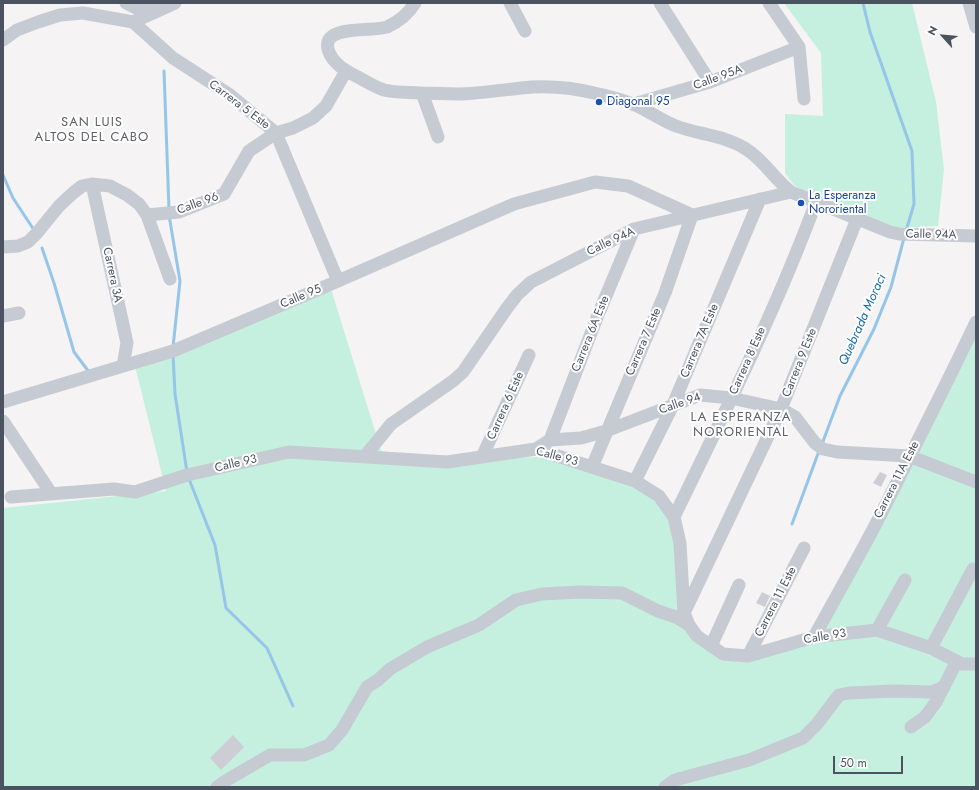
<!DOCTYPE html>
<html>
<head>
<meta charset="utf-8">
<style>
  body { margin:0 }
  #map { position:relative; width:979px; height:790px; overflow:hidden; background:#f5f3f3; font-family:Jost,sans-serif }
  canvas { display:block }
  .frame { position:absolute; inset:0; border:4px solid #4b5260; pointer-events:none }
  .north { position:absolute; left:923px; top:16px; width:40px; height:40px; -webkit-text-stroke:3px #fff; paint-order:stroke; rotate:297deg; font-size:11px; font-weight:700; line-height:16px; text-align:center; color:#4b5260 }
  .north::after { content:''; display:block; margin:auto; width:14px; height:18px; background:#4b5260; clip-path:polygon(50% 0,100% 100%,50% 72%,0 100%) }
  .scale { position:absolute; left:833px; top:756px; width:70px; height:18px; box-sizing:border-box; border:2px solid #4b5260; border-top:0; padding-left:5px; font-size:12px; line-height:14px; white-space:nowrap; color:#4b5260; -webkit-text-stroke:3px #fff; paint-order:stroke }
</style>
</head>
<body>
<div id="map">
<canvas width="979" height="790"></canvas>
<div class="frame"></div>
<div class="north">N</div>
<div class="scale">50 m</div>
</div>
<script>
const ctx = document.querySelector('canvas').getContext('2d');
ctx.lineJoin = 'round';
function paint(path, color) { ctx.fillStyle = color; ctx.fill(path, 'evenodd'); }
function trace(path, color, width, dash) { ctx.strokeStyle = color; ctx.lineWidth = width; ctx.lineCap = dash ? 'butt' : 'round'; ctx.setLineDash(dash || []); ctx.stroke(path); }
function write(font, color, halo, rows, align = 'center') {
  ctx.font = font + ' Jost,sans-serif'; ctx.lineWidth = 4; ctx.setLineDash([]); ctx.textBaseline = 'middle'; ctx.strokeStyle = halo; ctx.fillStyle = color; for (const [text, x, y, turn = 0] of rows) {
    ctx.save(); ctx.translate(x, y); ctx.rotate((+turn || 0) * Math.PI / 180); ctx.textAlign = isNaN(turn) ? turn : align; if (halo) ctx.strokeText(text, 0, 0); ctx.fillText(text, 0, 0); ctx.restore();
  }
}
const green = new Path2D(`
  M784 3H912L936 102 944 170 938 226 900 228 883 225 806 193 794 185 785 173V114L823 116 821 53Z
  M331 289 384 460 547 457 605 468 676 509 686 593 694 631 721 654 758 658 823 633 976 331V787H3V508L166 491 134 362Z`);
const stream = new Path2D(`
  M863 3 870 32 912 151 914 204 906 231
  M164 71 169 210
  M3 175 13 198 34 230
  M169 215 180 281 173 347
  M42 248 54 283 74 352 89 372
  M173 354 175 394 187 472
  M822 444 840 396 874 329 891 287 904 238
  M189 479 215 545 226 608 267 648 293 706
  M792 524 819 451`);
const building = new Path2D(`
  M880 472 887 475 881 487 873 483Z
  M762 592 770 596 765 607 756 603Z
  M233 735 244 747 221 770 210 758Z`);
const minor = new Path2D(`
  M126 3 138 9 158 8
  M415 3C409 13 398 22 387 27 374 32 322 24 328 49 331 61 344 70 354 75 364 80 374 87 384 90 396 93 409 92 421 93 435 93 448 94 461 94 485 93 509 89 532 87 552 86 574 88 594 93 607 96 622 99 635 105 649 111 662 121 676 126 700 135 724 135 746 149 764 160 774 179 791 192L890 232 899 234 976 236
  M510 3 525 31
  M660 3 710 82
  M769 3 799 47 804 99
  M969 3 976 27
  M133 22 173 58 230 95 276 133 338 281
  M3 40 17 30 38 22 60 15 83 13 133 22 175 3
  M422 93 438 137
  M634 104 710 82 799 47
  M92 184 127 343 123 366
  M147 215 179 212 224 194 249 151 276 133 293 128 313 118 326 106 346 71
  M3 247 18 246 28 242 37 233 59 206 73 193 82 186 92 184 110 186 127 195 139 204 147 215 170 279
  M3 316 19 313
  M3 402 173 351 338 281 514 204 595 182 628 186 692 215 665 293 592 467
  M3 421 51 493
  M550 440 598 315 634 229
  M536 449 550 440 581 438 606 431 700 395 731 398 781 409 795 417 815 443 823 449 837 452 909 456 976 482
  M365 456 391 424 453 381 463 372 507 308 517 295 531 282 634 229 791 192
  M482 457 529 355
  M635 481 672 407 760 199
  M11 497 114 489 135 492 187 475 289 452 447 462 536 449 635 481 659 496 674 517 680 543 684 613 689 625 697 636 723 654 748 656 814 637 877 630 931 648 962 664H976
  M674 517C724 414 776 310 816 202
  M685 611 781 409 857 219
  M877 630 905 580
  M814 637C839 591 866 545 889 498 918 440 948 381 976 322
  M711 646 739 585
  M931 648 973 569
  M748 656 804 548
  M911 727 925 717 936 702 957 661
  M217 787 227 780 270 755H304L329 745 342 730 367 687 378 680 390 669 427 647 479 625 516 600 542 594 580 592 622 593 658 611 676 617 689 625
  M665 787 675 780 749 760 803 738 817 724 839 695 849 693 894 691 931 692 944 687`);
const markers = [
  [599,102,4,"#1a4fb4"],
  [801,203,4,"#1a4fb4"]
];
const streetNames = [
  ["Calle 95A",718,78,-20],
  ["Carrera 5 Este",239,105,37],
  ["Calle 96",198,204,-20],
  ["Calle 94A",931,235,1],
  ["Calle 94A",611,242,-25],
  ["Carrera 3A",112,275,78],
  ["Calle 95",301,297,-23],
  ["Carrera 6A Este",591,334,-68],
  ["Carrera 7A Este",700,341,-67],
  ["Carrera 7 Este",644,342,-67],
  ["Carrera 8 Este",748,361,-66],
  ["Carrera 9 Este",800,363,-68],
  ["Calle 94",680,404,-19],
  ["Carrera 6 Este",506,406,-66],
  ["Calle 93",557,457,15],
  ["Calle 93",236,464,-13],
  ["Carrera 11A Este",897,480,-63],
  ["Carrera 11 Este",776,602,-63],
  ["Calle 93",825,637,-9]
];
const transitNames = [
  ["Diagonal 95",607,102],
  ["La Esperanza",809,196],
  ["Nororiental",809,210]
];
const neighbourhoodNames = [
  ["SAN LUIS",92,123],
  ["ALTOS DEL CABO",92,138],
  ["LA ESPERANZA",741,418],
  ["NORORIENTAL",741,433]
];
const waterNames = [
  ["Quebrada Moraci",863,320,-66]
];
paint(green, '#c5efde');
trace(stream, '#95c6e9', 3);
paint(building, '#cdced5');
trace(minor, '#c5cad3', 13);
for (const [x, y, r, color] of markers) { const dot = new Path2D(); dot.arc(x, y, r, 0, 2 * Math.PI); ctx.fillStyle = color; ctx.fill(dot); trace(dot, '#fff', 1.5); }
write('12px', '#4b5260', '#fff', streetNames);
write('12px', '#164399', '#fff', transitNames, 'left');
ctx.letterSpacing = '1px';
write('13px', '#5f6168', '#fff', neighbourhoodNames);
ctx.letterSpacing = '0px';
write('italic 13px', '#136bab', '#fff', waterNames);
</script>
</body>
</html>
